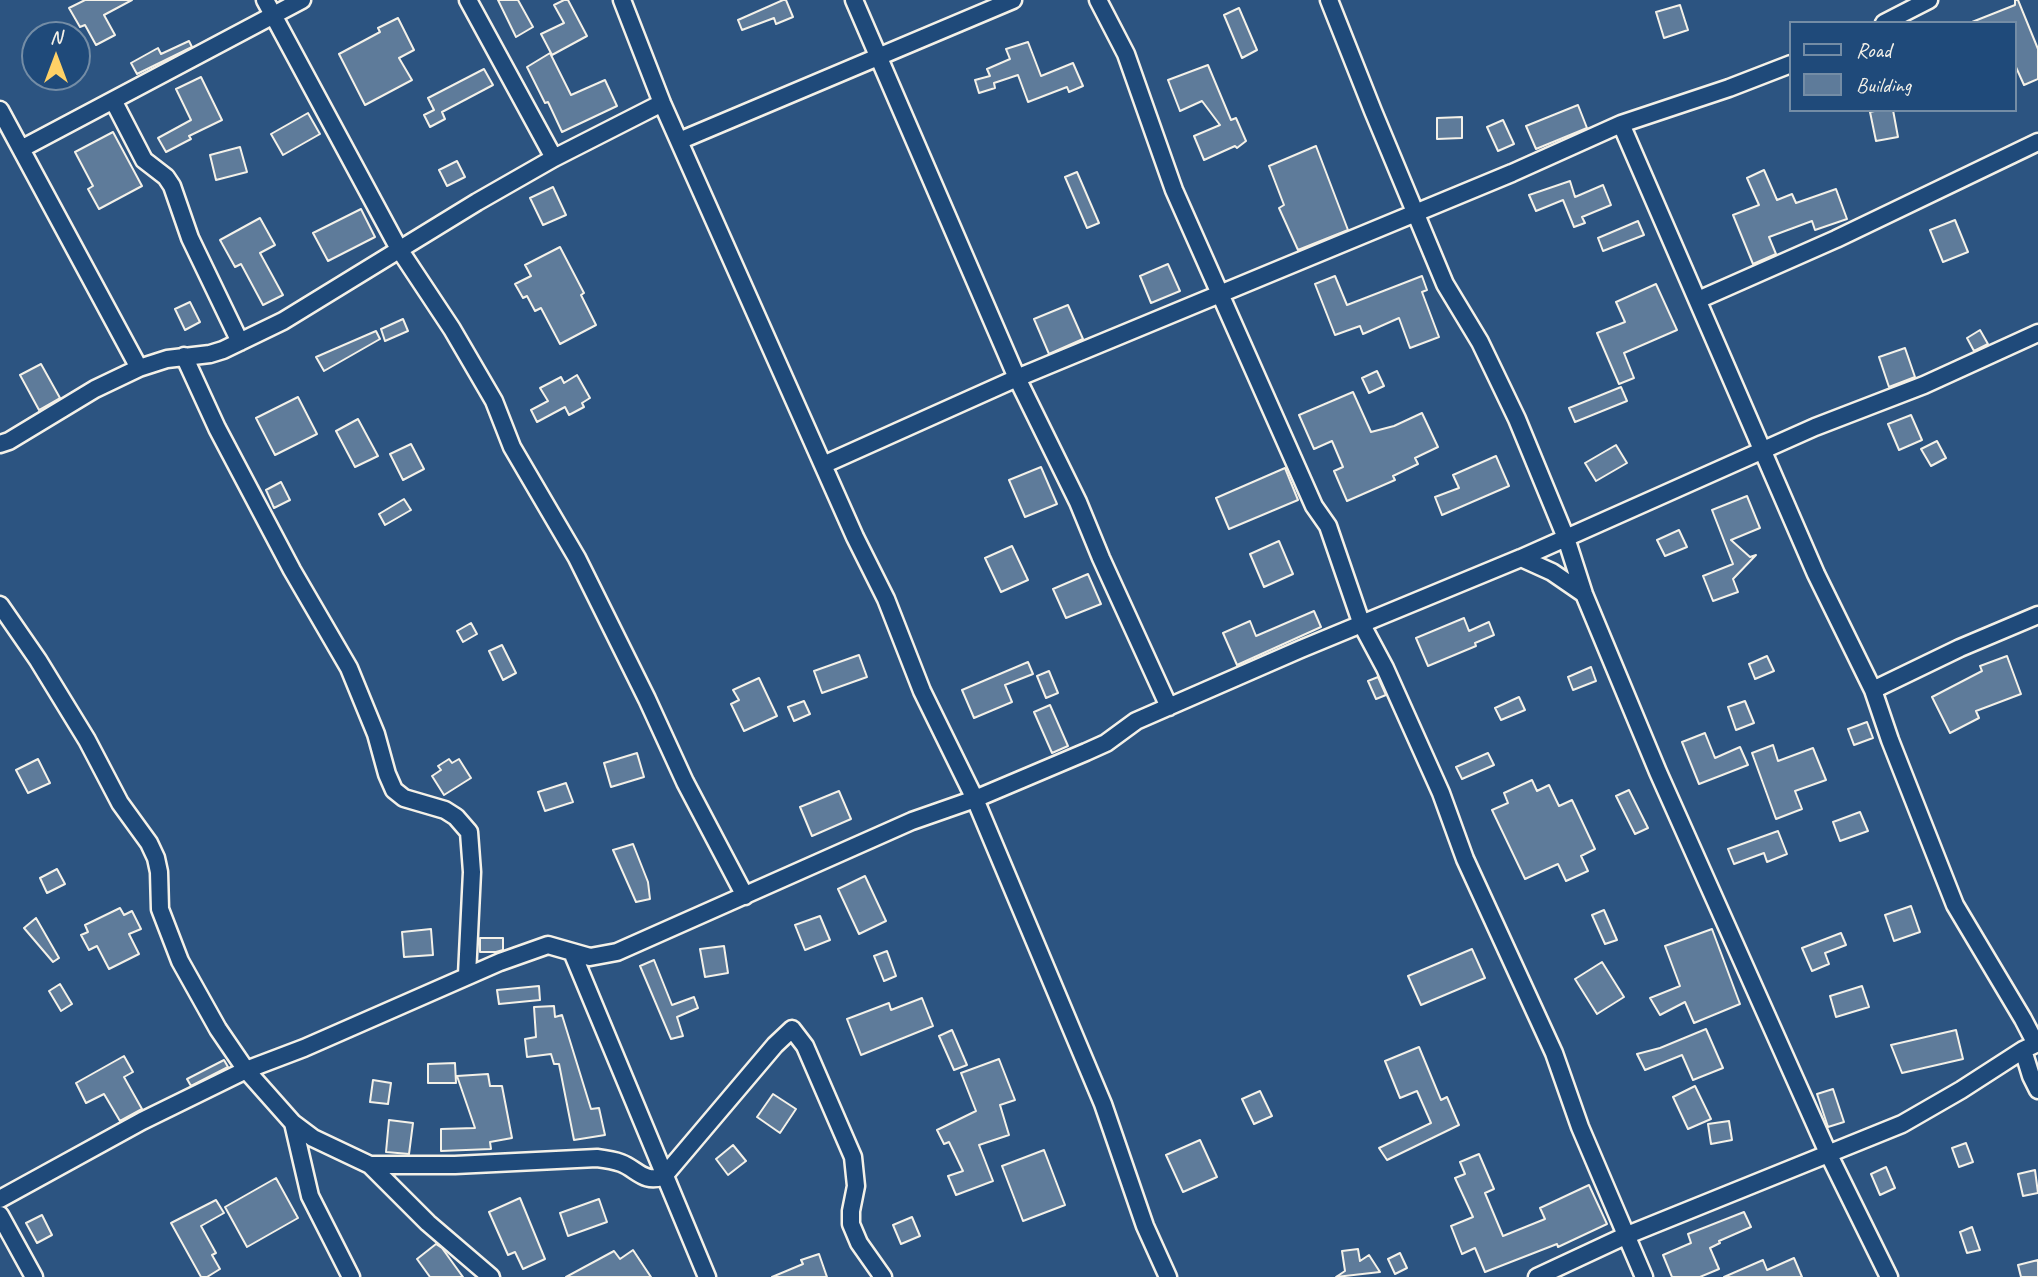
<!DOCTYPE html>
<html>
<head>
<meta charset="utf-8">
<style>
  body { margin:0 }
  #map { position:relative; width:2038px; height:1277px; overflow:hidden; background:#2c5481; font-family:Caveat,sans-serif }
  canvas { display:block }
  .legend { position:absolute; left:1789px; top:21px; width:228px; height:91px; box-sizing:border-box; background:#1f4a7a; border:2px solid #748da6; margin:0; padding:9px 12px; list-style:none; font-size:21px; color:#f4f1e8 }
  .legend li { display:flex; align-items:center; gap:14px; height:35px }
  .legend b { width:35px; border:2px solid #748da6 }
  .north { position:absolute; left:21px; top:21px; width:70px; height:70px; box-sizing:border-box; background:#1f4a7a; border:2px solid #748da6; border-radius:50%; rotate:0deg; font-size:19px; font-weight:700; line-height:28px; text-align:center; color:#f4f1e8 }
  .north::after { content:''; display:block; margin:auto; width:24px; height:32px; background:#ffd166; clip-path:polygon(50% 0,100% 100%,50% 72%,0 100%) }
</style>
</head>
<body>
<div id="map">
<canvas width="2038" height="1277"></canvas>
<ul class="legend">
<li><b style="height:9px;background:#1f4a7a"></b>Road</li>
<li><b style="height:19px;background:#5e7b9a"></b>Building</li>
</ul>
<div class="north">N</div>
</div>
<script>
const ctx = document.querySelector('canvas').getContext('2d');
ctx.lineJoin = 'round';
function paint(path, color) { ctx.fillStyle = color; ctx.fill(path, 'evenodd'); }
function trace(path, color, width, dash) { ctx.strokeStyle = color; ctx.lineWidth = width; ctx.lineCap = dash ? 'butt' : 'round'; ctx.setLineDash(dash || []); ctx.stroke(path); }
const building = new Path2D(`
  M85 0H132L104 15 115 35 96 45 85 25 80 27 69 8Z
  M498 0H518L533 27 516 37Z
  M564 0H568L587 36 552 55 541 34 564 23 554 5Z
  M783 0H786L793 17 776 24 774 18 742 30 738 20Z
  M2015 0H2018L2038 49V79L2024 85 2015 65V23L1972 22 2015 5Z
  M1680 5 1688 30 1664 38 1656 12Z
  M1239 8 1257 50 1242 58 1224 15Z
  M398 18 414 50 399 58 412 80 365 105 339 54 380 32 378 28Z
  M189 41 192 47 137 74 131 63 158 48 161 54Z
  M1028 42 1041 76 1073 63 1083 86 1069 92 1067 87 1028 102 1018 75 994 83 995 88 979 93 975 80 990 76 987 69 1010 59 1006 49Z
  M550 53 571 95 605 80 617 106 562 132 548 102 545 103 527 67Z
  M1208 65 1231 120 1236 118 1246 141 1237 148 1235 146 1204 160 1194 136 1220 125 1202 101 1180 111 1168 80Z
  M484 69 493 85 442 112 445 119 430 127 424 115 434 110 428 98Z
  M201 77 222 120 189 136 191 139 166 152 158 138 191 120 176 89Z
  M1578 105 1587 128 1536 149 1526 126Z
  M1879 110H1893L1898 137 1876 141 1870 112Z
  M308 113 320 134 283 155 271 134Z
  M1462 117V138L1437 139V118Z
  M1503 120 1514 144 1498 151 1487 127Z
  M113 132 142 186 99 209 88 189 93 186 75 152Z
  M1316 146 1348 230 1298 250 1279 208 1284 205 1269 166Z
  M240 147 247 172 216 180 210 155Z
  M457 161 465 177 447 186 439 170Z
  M1764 170 1777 200 1792 194 1796 203 1836 189 1847 219 1815 230 1812 221 1769 237 1776 254 1753 264 1733 215 1759 205 1747 178Z
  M1077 172 1099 223 1087 228 1065 177Z
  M1570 181 1575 197 1603 185 1611 205 1582 217 1585 223 1574 227 1563 200 1536 211 1529 195Z
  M553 187 566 215 543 225 530 198Z
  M361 209 375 237 328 261 313 233Z
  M260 218 275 245 260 253 283 295 263 305 241 264 235 267 220 240Z
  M1955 220 1968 252 1943 262 1930 230Z
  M1638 221 1644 235 1603 251 1598 238Z
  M560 247 584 293 581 295 596 325 560 344 541 308 535 311 527 296 523 298 515 284 531 276 525 265Z
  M1168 264 1180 291 1151 303 1140 276Z
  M1335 276 1347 305 1422 276 1427 290 1422 292 1439 337 1410 348 1399 318 1363 334 1360 326 1335 335 1315 284Z
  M1656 284 1677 330 1624 353 1634 378 1619 384 1597 333 1625 322 1616 302Z
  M190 302 200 322 185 330 175 309Z
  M1068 305 1083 339 1049 354 1034 319Z
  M403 319 408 331 385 341 381 329Z
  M1980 330 1988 344 1974 351 1967 338Z
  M376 331 380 339 324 371 316 357Z
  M1905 348 1915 377 1889 387 1879 357Z
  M41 364 60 398 39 410 20 375Z
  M1377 371 1384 386 1369 393 1362 378Z
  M577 375 590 398 582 403 584 407 569 415 565 407 537 422 531 410 548 401 540 388 561 377 564 383Z
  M1621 387 1627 401 1575 422 1569 408Z
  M1353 392 1371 432 1394 426 1422 413 1438 447 1415 458 1418 464 1393 476 1395 480 1347 501 1334 471 1343 467 1332 441 1314 449 1299 415Z
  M298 397 317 434 275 455 256 418Z
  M1911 415 1922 440 1899 450 1888 424Z
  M358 419 378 456 355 467 336 431Z
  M1937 441 1946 458 1931 466 1921 449Z
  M411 444 424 469 403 480 390 454Z
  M1616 445 1627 463 1596 481 1585 463Z
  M1496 456 1509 486 1442 515 1435 497 1459 488 1453 475Z
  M1041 467 1057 504 1025 517 1009 480Z
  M1285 468 1298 500 1229 529 1216 498Z
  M281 482 290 500 274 508 266 490Z
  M1747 496 1760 528 1731 540 1750 557 1756 555 1733 579 1738 592 1713 601 1703 576 1733 564 1712 510Z
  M404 499 411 510 385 525 379 514Z
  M1679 530 1687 547 1665 556 1657 540Z
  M1279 541 1293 574 1264 587 1250 554Z
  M1012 546 1028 580 1001 592 985 558Z
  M1088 574 1101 604 1066 618 1053 589Z
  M1314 611 1321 627 1237 665 1223 633 1250 621 1256 636Z
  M1464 618 1469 631 1489 622 1494 635 1475 643 1476 646 1428 666 1416 638Z
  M471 623 477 634 463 642 457 631Z
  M502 645 516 673 503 680 489 651Z
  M859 655 867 677 822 693 814 671Z
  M1767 656 1774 671 1755 679 1749 664Z
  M2007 656 2021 694 1976 711 1979 718 1950 733 1932 697 1982 671 1980 666Z
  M1028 662 1033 674 1005 685 1012 702 974 718 962 690Z
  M1591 667 1596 681 1573 690 1568 677Z
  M1049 671 1058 693 1046 698 1037 676Z
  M1378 677 1386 695 1376 699 1368 681Z
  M759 678 777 716 744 731 731 704 739 700 733 690Z
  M1519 697 1525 710 1501 720 1495 708Z
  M804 701 810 714 794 721 788 707Z
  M1745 701 1754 723 1736 730 1728 707Z
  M1050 705 1068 746 1052 753 1034 712Z
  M1867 722 1873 738 1854 745 1848 729Z
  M1705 733 1715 758 1740 747 1748 765 1699 784 1682 742Z
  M1773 745 1778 761 1813 748 1826 780 1795 791 1802 809 1776 819 1752 753Z
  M637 753 644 777 611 787 604 763Z
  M1488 753 1494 765 1462 779 1456 767Z
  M38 759 50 783 28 793 16 770Z
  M449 759 452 763 459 759 471 778 444 795 432 776 441 770 438 766Z
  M1532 780 1537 791 1549 785 1559 806 1572 800 1595 849 1581 856 1588 871 1566 881 1558 864 1525 879 1492 810 1508 803 1504 793Z
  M566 783 573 802 545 811 538 792Z
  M1629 790 1648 828 1635 834 1616 796Z
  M839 791 851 819 812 836 800 807Z
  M1860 812 1868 831 1840 841 1833 822Z
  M1778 831 1787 854 1767 862 1764 853 1734 864 1728 849Z
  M633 844 648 882 650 899 636 902 613 850Z
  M57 869 65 884 47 893 40 878Z
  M865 876 886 921 859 934 838 889Z
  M1911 906 1920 932 1894 941 1885 915Z
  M120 908 124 915 132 911 141 929 129 934 139 954 109 969 97 946 89 950 81 935 88 932 85 925Z
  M1604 910 1617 940 1605 944 1592 915Z
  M820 916 830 940 805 950 795 925Z
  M36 918 59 958 53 962 24 928Z
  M431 929 433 955 404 957 402 932Z
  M1712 929 1740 1004 1694 1023 1685 1002 1660 1015 1650 998 1680 986 1665 946Z
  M1841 933 1846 945 1825 953 1829 964 1812 971 1802 948Z
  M480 938H503V950L496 952H480Z
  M724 946 728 973 705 977 700 949Z
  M1472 949 1485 978 1421 1005 1408 976Z
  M887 951 896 976 884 981 874 956Z
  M654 960 672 1005 694 997 698 1008 677 1017 683 1036 671 1039 640 966Z
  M1602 962 1624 997 1597 1014 1575 979Z
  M60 984 72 1004 61 1011 49 991Z
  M539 986 540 1000 499 1004 497 990Z
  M1862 986 1869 1007 1836 1017 1830 996Z
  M922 998 933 1026 861 1055 847 1019 889 1003 891 1010Z
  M554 1006 555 1017 562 1015 591 1109 599 1108 605 1135 574 1140 559 1064H554L551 1054 527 1057 525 1039 536 1037 534 1007Z
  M1706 1029 1723 1068 1693 1080 1682 1055 1645 1070 1637 1054 1660 1048Z
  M952 1030 967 1065 954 1070 939 1036Z
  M1956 1030 1963 1059 1902 1073 1891 1045Z
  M1419 1047 1441 1100 1447 1097 1459 1125 1387 1160 1379 1148 1431 1123 1417 1091 1400 1098 1385 1061Z
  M124 1056 133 1072 124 1077 142 1109 120 1121 104 1094 86 1103 76 1083Z
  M999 1059 1015 1100 1000 1105 1009 1135 979 1145 993 1181 956 1195 948 1176 963 1171 949 1142 944 1144 937 1130 976 1111 961 1073Z
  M224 1060 228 1067 191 1086 187 1079Z
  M455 1063 456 1083H428V1064Z
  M488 1074 490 1086H502L512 1138 490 1142 491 1149 441 1151V1129L475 1128 457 1076Z
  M373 1080 391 1083 388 1104 370 1102Z
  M1695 1086 1711 1119 1688 1129 1673 1097Z
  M1833 1089 1844 1122 1828 1127 1817 1094Z
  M1260 1091 1272 1116 1254 1124 1242 1099Z
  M773 1094 796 1109 780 1133 757 1117Z
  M389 1120 413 1123 409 1154 386 1152Z
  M1729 1121 1732 1140 1711 1144 1708 1124Z
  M1200 1140 1217 1177 1183 1192 1166 1155Z
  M1966 1143 1973 1162 1959 1167 1952 1148Z
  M733 1145 746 1161 728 1175 716 1159Z
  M1044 1150 1065 1205 1023 1221 1002 1166Z
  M1479 1154 1494 1189 1485 1193 1503 1236 1545 1219 1540 1208 1589 1185 1607 1224 1558 1247 1557 1244 1485 1272 1475 1248 1462 1254 1451 1226 1473 1217 1455 1178 1465 1174 1460 1162Z
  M1886 1167 1895 1188 1880 1195 1871 1174Z
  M2035 1170 2038 1193 2023 1196 2018 1174Z
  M276 1178 298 1218 247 1247 225 1207Z
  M520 1198 545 1259 523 1269 515 1252 508 1255 489 1212Z
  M599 1199 607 1222 568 1236 560 1213Z
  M216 1200 224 1213 201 1226 216 1253 212 1255 220 1269 207 1277H201L171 1223Z
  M1744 1212 1751 1227 1719 1241 1720 1243 1710 1248 1719 1269 1700 1277H1672L1663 1255 1691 1243 1688 1234Z
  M42 1215 52 1235 37 1243 26 1223Z
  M912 1217 920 1236 901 1244 893 1225Z
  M1972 1227 1980 1250 1967 1253 1960 1232Z
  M436 1244 442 1248 463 1277H430L417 1259Z
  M1358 1249 1360 1261 1369 1255 1380 1272 1336 1277 1345 1271 1342 1251Z
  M633 1250 651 1277H566L614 1251 620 1259Z
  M1400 1253 1407 1268 1395 1274 1388 1259Z
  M819 1254 827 1277H772L803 1264 801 1260Z
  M1794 1258 1802 1277H1724L1763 1260 1767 1270Z
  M2038 1260V1277H2021L2018 1265Z`);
const street = new Path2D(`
  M265 0 399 249 452 329 494 401 512 447 577 558 647 699 685 782 745 896
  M468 0 554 158
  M622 0 662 103 855 537 886 599 922 691 975 799 1103 1104 1145 1226 1168 1277
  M854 0 1017 378 1078 502 1101 558 1169 707
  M1098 0 1126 54 1174 190 1314 506 1328 526 1362 625 1385 668 1441 793 1465 859 1554 1053 1580 1127 1644 1277
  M1329 0 1373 111 1445 284 1480 342 1517 419 1566 538 1584 594 1658 772 1828 1153 1889 1277
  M1884 23 1929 0
  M114 102 144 160 166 177 172 186 190 238 240 342
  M0 110 21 149 302 0
  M1621 124 1729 88 1791 64
  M679 141 1013 0
  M21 149 139 368
  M1698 300 1836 239 2038 142
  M184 356 217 428 292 570 349 668 376 734 387 774 394 790 404 798 445 810 456 817 469 832 472 872 467 975
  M0 444 9 441 95 389 139 368 167 359 210 354 223 350 283 321 477 202 554 158 662 103
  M823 465 1017 378 1512 173 1621 124 1816 574 1873 690 1890 740 1955 905 2023 1019 2036 1044
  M1521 558 1552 572 1584 594
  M0 605 38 660 87 740 120 803 149 843 156 858 159 872 160 909 180 961 218 1029 246 1070 293 1123 313 1138 370 1165 428 1223 491 1277
  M1873 690 1960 648 2038 615
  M572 952 707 1277
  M2023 1050 2031 1076 2038 1090
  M293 1123 310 1196 351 1277
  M370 1165H455L597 1158C605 1159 613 1160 621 1163 637 1169 644 1184 664 1176L775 1045 792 1029 805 1046 853 1157 856 1186 851 1211V1224L859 1243 883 1277
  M0 1199 142 1121 246 1070 304 1048 500 962 548 945 590 957 617 952 912 821 975 799 1086 752 1106 743 1136 721 1301 649 1521 558 1815 427 1924 385 2038 333
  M0 1215 34 1277
  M1537 1277 1625 1236 1902 1124 1961 1090 2023 1050 2038 1043`);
paint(building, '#5e7b9a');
trace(building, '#f4f1e8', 2);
trace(street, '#f4f1e8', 21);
trace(street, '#1f4a7a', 16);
</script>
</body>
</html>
